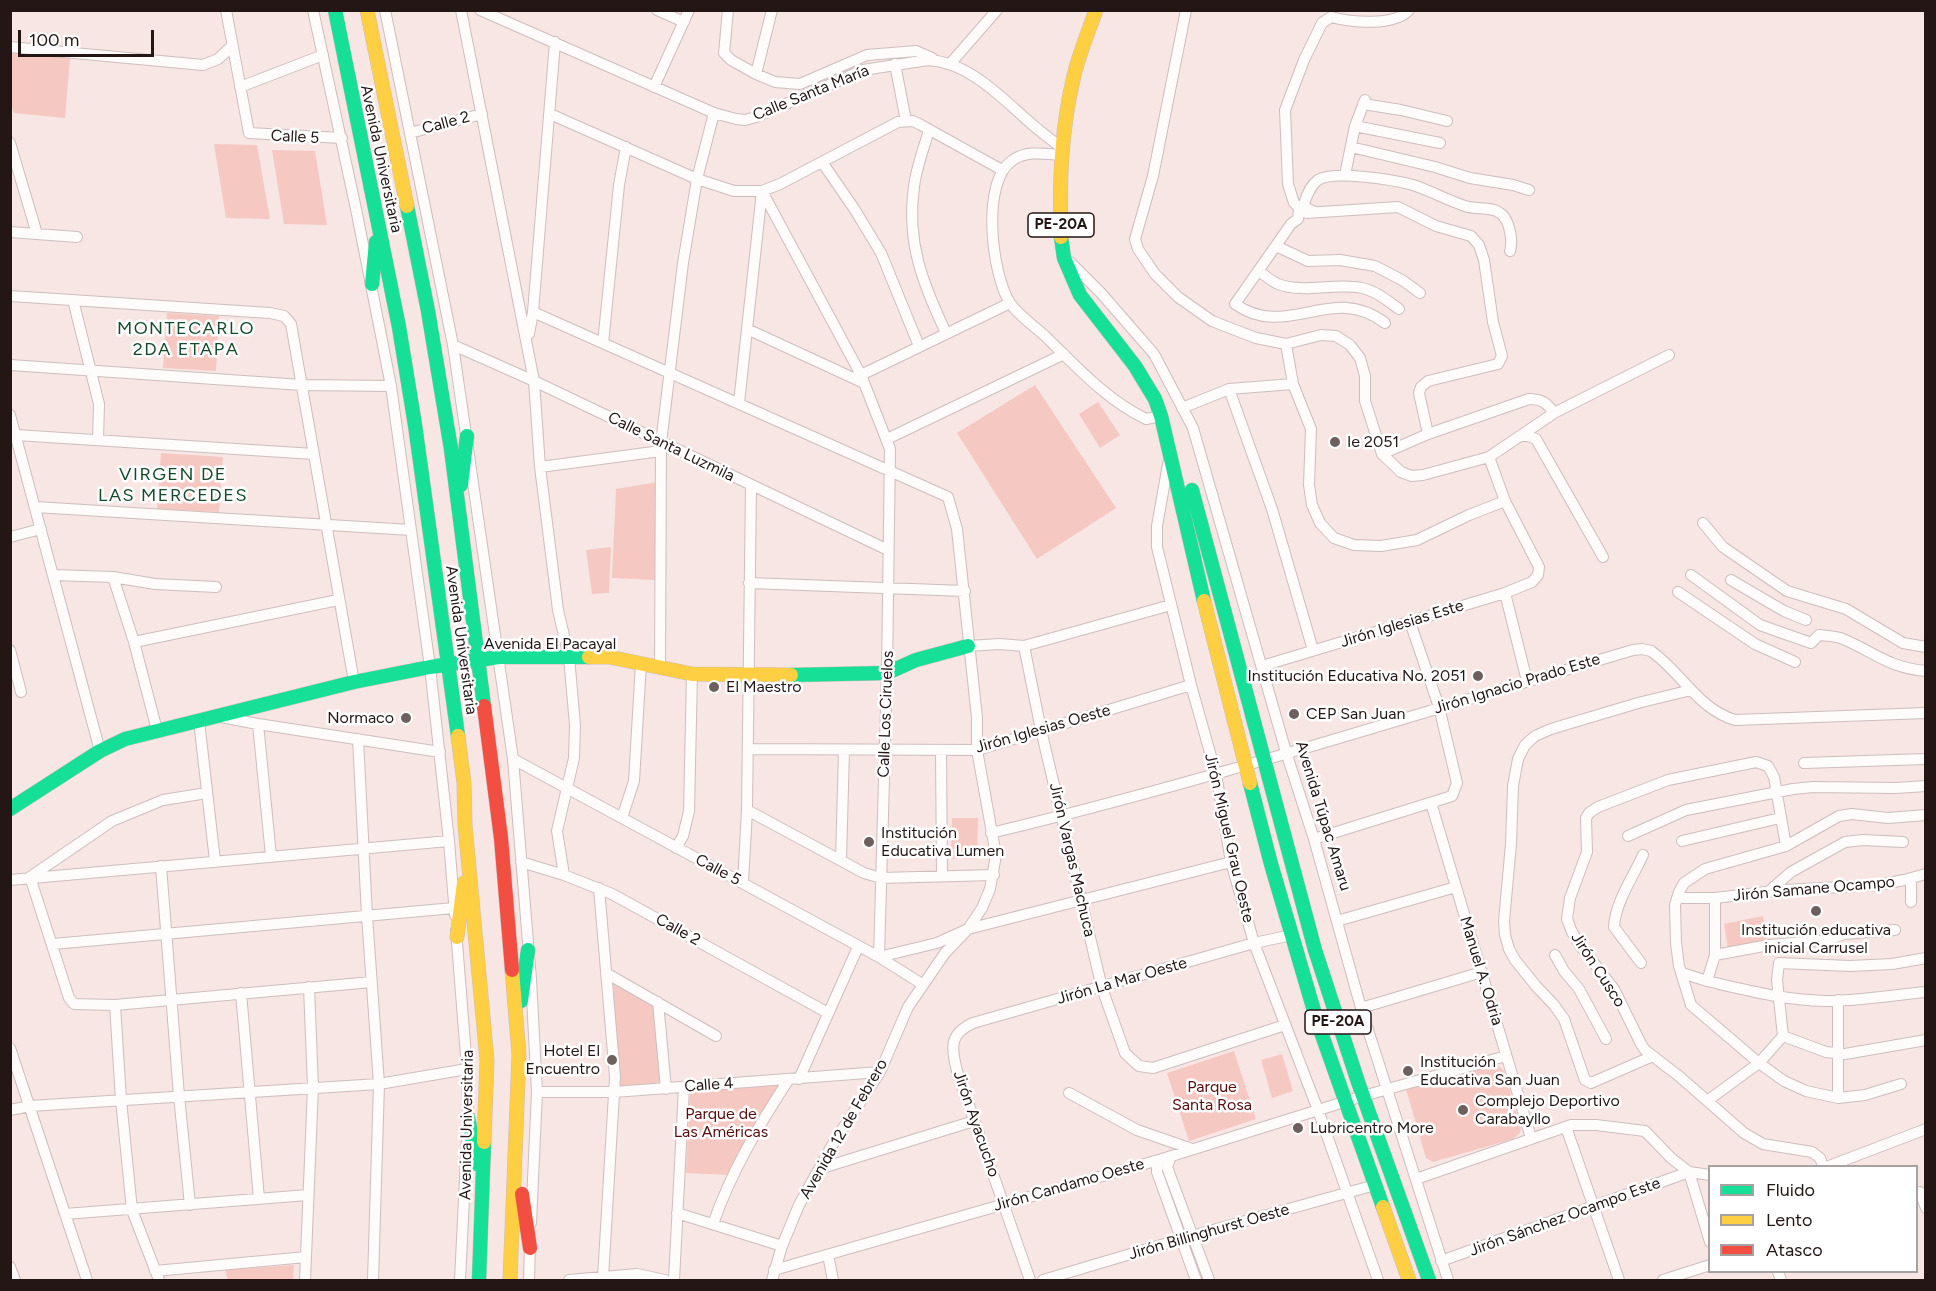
<!DOCTYPE html>
<html>
<head>
<meta charset="utf-8">
<style>
  body { margin:0 }
  #map { position:relative; width:1936px; height:1291px; overflow:hidden; background:#f7e6e4; font-family:Figtree,sans-serif }
  canvas { display:block }
  .frame { position:absolute; inset:0; border:12px solid #231614; pointer-events:none }
  .legend { position:absolute; left:1708px; top:1165px; width:210px; height:108px; box-sizing:border-box; background:#fff; border:2px solid #a7a2a1; margin:0; padding:8px 10px; list-style:none; font-size:18px; color:#231614 }
  .legend li { display:flex; align-items:center; gap:12px; height:30px }
  .legend b { width:30px; border:2px solid #a7a2a1 }
  .scale { position:absolute; left:18px; top:30px; width:136px; height:27px; box-sizing:border-box; border:3px solid #231614; border-top:0; padding-left:8px; font-size:18px; line-height:21px; white-space:nowrap; color:#231614; -webkit-text-stroke:4px #fff; paint-order:stroke }
</style>
</head>
<body>
<div id="map">
<canvas width="1936" height="1291"></canvas>
<div class="frame"></div>
<ul class="legend">
<li><b style="height:8px;background:#16e098"></b>Fluido</li>
<li><b style="height:8px;background:#ffcf43"></b>Lento</li>
<li><b style="height:8px;background:#f24e42"></b>Atasco</li>
</ul>
<div class="scale">100 m</div>
</div>
<script>
const ctx = document.querySelector('canvas').getContext('2d');
ctx.lineJoin = 'round';
function paint(path, color) { ctx.fillStyle = color; ctx.fill(path, 'evenodd'); }
function trace(path, color, width, dash) { ctx.strokeStyle = color; ctx.lineWidth = width; ctx.lineCap = dash ? 'butt' : 'round'; ctx.setLineDash(dash || []); ctx.stroke(path); }
function write(font, color, halo, rows, align = 'center') {
  ctx.font = font + ' Figtree,sans-serif'; ctx.lineWidth = 5; ctx.setLineDash([]); ctx.textBaseline = 'middle'; ctx.strokeStyle = halo; ctx.fillStyle = color; for (const [text, x, y, turn = 0] of rows) {
    ctx.save(); ctx.translate(x, y); ctx.rotate((+turn || 0) * Math.PI / 180); ctx.textAlign = isNaN(turn) ? turn : align; if (halo) ctx.strokeText(text, 0, 0); ctx.fillText(text, 0, 0); ctx.restore();
  }
}
const green = new Path2D(`
  M10 53 70 58 65 118 14 113 10 101Z
  M214 144 257 145 270 219 226 218Z
  M272 150 315 151 327 225 284 224Z
  M167 313 219 316 216 371 163 368Z
  M1035 385 1116 508 1037 559 957 433Z
  M1098 402 1120 435 1100 448 1079 414Z
  M161 453 223 457 219 512 157 509Z
  M658 482 656 580 612 578 616 489Z
  M611 547 609 593 592 594 586 550Z
  M952 818H978L977 859H951Z
  M1763 916 1767 941 1728 948 1724 924Z
  M613 981 655 1004 660 1083 620 1087Z
  M1234 1051 1256 1119 1189 1141 1167 1073Z
  M1282 1054 1293 1091 1272 1098 1261 1060Z
  M1496 1064 1504 1071 1521 1128 1520 1133 1513 1139 1433 1162 1426 1158 1406 1089 1453 1075 1459 1078 1468 1076 1469 1071Z
  M782 1084 731 1175 686 1173 690 1091Z
  M294 1265 293 1280H228L225 1270Z`);
const street = new Path2D(`
  M226 10 249 133 342 138
  M313 10 356 209 391 386 430 667 449 841 455 915
  M385 10 453 345 513 759 531 979 537 1092 531 1223
  M461 10 534 381 540 467 558 610 569 657 575 725 574 758 557 831 564 875
  M480 10 714 113 736 119 745 120 756 117 863 70 928 60C967 62 998 94 1026 119 1037 129 1050 139 1062 148
  M657 10 684 22
  M728 10 724 53 731 60 756 74 775 82 800 84 867 55 916 51 932 58
  M1186 10 1153 176 1135 239 1138 249 1155 274 1178 297 1212 321 1256 338 1286 344 1321 335 1336 336 1350 345 1360 358 1365 376V401L1382 454 1401 472 1412 476 1423 475 1489 457 1554 413 1669 355
  M1409 10C1394 27 1350 22 1331 17L1322 23 1304 60 1285 110 1288 184 1294 203 1306 213 1398 207 1436 226 1471 236 1479 245 1484 260 1493 322 1502 356 1498 364 1428 381 1421 387 1419 393 1428 434
  M10 47 203 65 218 59 232 46
  M895 64 906 121
  M950 64 997 10
  M756 74 772 10
  M240 87 323 55
  M654 87 689 10
  M1363 104 1401 110 1447 121
  M550 114 697 179 734 191H762L780 184 898 122 913 121 921 125 1002 170
  M1355 126 1440 143
  M929 130C924 148 916 168 914 187 906 242 923 284 946 333
  M410 133 482 114
  M10 143 37 234
  M1351 147 1435 167 1470 178 1513 185 1529 190
  M1062 155C1045 154 1027 150 1013 160 980 181 992 275 1010 303 1018 315 1033 325 1044 335 1075 365 1106 400 1146 419L1161 416
  M822 162 855 210 881 253 919 346
  M1345 175 1355 126 1365 100
  M762 191 861 375 890 449 887 673 879 957 937 943 968 929 1231 862
  M1299 208 1298 219 1291 224 1235 304C1287 341 1333 282 1385 323
  M1313 211 1306 208 1304 204C1306 197 1311 185 1318 180 1333 170 1395 180 1413 185 1431 191 1447 200 1465 206 1476 210 1491 206 1500 213 1510 220 1513 241 1510 251
  M10 232 77 237
  M1276 246 1308 261 1340 260 1375 266 1402 280 1420 293
  M1070 262 1101 293 1154 354 1193 428 1286 752 1314 839 1361 1008 1448 1280
  M1258 271C1265 275 1271 281 1278 284 1304 294 1335 282 1362 288 1376 291 1388 301 1399 309
  M10 296 270 313 284 316 291 324 354 682
  M73 300 99 404 98 440
  M533 312 948 497 957 529 977 718V750L996 855 990 889 982 908 968 929 945 953 908 1007 880 1072 834 1142 799 1205 782 1246 772 1280
  M747 329 864 383
  M529 334 533 312 555 42
  M603 343 619 185 626 147
  M1286 344 1293 384 1311 429 1309 485 1312 505 1320 523 1334 538 1354 545 1381 546 1417 540 1469 515 1505 501
  M453 345 534 381 888 550
  M10 365 302 385 391 386
  M861 375 1010 303
  M1229 389 1272 509 1313 650
  M739 403 762 191
  M1182 408 1229 389 1293 384
  M10 415 100 751
  M16 435 314 454
  M1522 436H1528L1536 439 1603 557
  M887 439 1064 354
  M1382 454 1428 434 1529 399C1542 399 1547 403 1554 413
  M1168 464 1157 526V547L1191 685 1216 774 1231 862 1254 943 1318 1110 1378 1280
  M540 467 661 451
  M35 507 411 530
  M1703 523 1723 547 1787 591 1846 609 1903 643 1926 647
  M10 537 41 529
  M53 575 113 577 155 584 216 587
  M1691 575 1760 625 1811 643 1819 635C1827 636 1836 636 1843 639 1874 652 1889 668 1926 671
  M113 577 134 642 157 730
  M1731 580 1784 611 1806 620
  M749 583 965 591
  M1678 592 1755 644 1795 662
  M1505 593 1527 681
  M134 642 338 600
  M968 646 1000 644 1024 646 1171 605
  M1024 646 1041 730 1102 988 1125 1053 1139 1066 1153 1068 1285 1025
  M10 650 21 692
  M1262 666 1505 593 1532 582 1538 575 1539 567 1505 501 1489 457
  M660 668 661 443 683 263 697 179 714 113
  M221 717 258 724 440 752
  M199 721 215 861
  M258 724 271 856
  M358 739 367 916 379 1084 373 1280
  M748 749 977 750 1191 685
  M941 751 942 876
  M513 759 879 957 922 984
  M1804 763 1926 759
  M207 793 163 800 112 821 30 877 69 998 74 1004 115 1005 372 982
  M1431 803 1531 1138
  M747 810 864 873 881 878 994 875
  M622 818 634 781 641 663
  M991 833C1208 781 1420 713 1633 650L1642 649 1651 651C1682 673 1698 709 1735 720L1926 713
  M1628 836 1686 810 1793 789 1813 787 1896 788 1926 786
  M1314 839 1452 796 1457 783 1439 707 1410 622
  M1682 841 1780 818
  M1786 846 1774 777 1768 766 1756 762 1668 780 1598 807 1589 813 1586 818 1587 852 1570 898 1567 919 1572 932 1579 944 1614 989 1641 1044 1645 1050 1680 1077 1744 1133 1763 1144 1812 1152 1820 1158 1823 1166
  M676 848 683 836 689 811 692 674
  M841 860 844 750
  M521 862 564 875 612 894 828 1013
  M161 866 179 1096 190 1205
  M1926 874 1904 880 1878 885 1783 890 1715 898V955L1707 981C1746 990 1784 1000 1825 1001 1859 1001 1892 995 1926 992
  M1911 878V902
  M10 880 449 841
  M743 883 747 810 751 485
  M599 888 615 1077 603 1278
  M1768 892 1791 872 1845 842 1863 840 1903 842
  M1677 898H1715
  M1337 921 1456 887
  M456 930 467 1069 468 1117 460 1280
  M53 944 454 908
  M1555 955 1564 971 1579 989 1606 1039
  M1715 955 1769 945 1828 940 1844 934 1895 930
  M1641 963 1614 927C1615 903 1633 877 1643 855
  M606 973 716 1036
  M1682 973 1707 981
  M241 993 259 1199
  M1838 1000V1098
  M658 1002 666 1089
  M115 1005 121 1100 132 1210 159 1280
  M1361 1008 1482 972
  M1783 1036 1777 980 1779 963 1850 966 1892 964 1926 958
  M1783 1036 1826 1052 1845 1054 1926 1040
  M10 1048 87 1280
  M1653 1056 1591 1083 1585 1080 1564 1019 1554 1005 1536 986 1515 960 1509 949 1505 935 1504 921 1511 844 1513 786 1518 759 1525 745 1535 736 1551 729 1638 703 1691 690
  M799 1079 858 947
  M1901 1084 1865 1095 1838 1098 1806 1091 1784 1081 1759 1063 1691 1005 1679 966 1676 943 1675 905 1679 892 1684 883 1705 869 1786 846 1839 816 1852 814 1888 818 1926 815
  M537 1092H614L880 1072
  M1069 1093 1137 1130 1192 1149
  M1707 1101 1759 1063 1783 1036
  M10 1110 30 1106 379 1084 467 1069
  M1566 1127 1619 1280
  M1171 1156 1167 1167 1209 1280
  M1162 1159 1157 1163V1172L1196 1280
  M1829 1166 1926 1129
  M819 1169 974 1121
  M1416 1179 1571 1125H1596L1645 1131 1671 1158 1689 1172 1710 1175
  M1920 1192 1926 1208
  M677 1213 782 1246
  M65 1214 308 1195
  M713 1224C731 1172 759 1125 789 1079
  M828 1255 833 1280
  M1441 1261 1689 1172 1710 1242
  M10 1267 15 1280
  M774 1270 1162 1159 1363 1096 1506 1056
  M155 1271 306 1257
  M1778 1272 1781 1280
  M305 1280 313 1087 309 987
  M529 1280 530 1242
  M569 1280 637 1274 665 1280
  M674 1280 684 1087
  M1030 1280 957 1071C951 1048 949 1034 973 1023L1254 943 1292 935
  M1043 1280 1181 1239 1375 1185
  M1663 1280 1710 1265`);
const fast = new Path2D(`
  M335 10 399 327 415 425 458 736
  M407 206 428 311 451 449 484 706
  M1061 237 1064 258 1080 295 1135 366 1155 399 1161 416 1204 601
  M372 284 376 242
  M461 485 467 436
  M1192 490 1315 950 1358 1082 1429 1280
  M791 675 887 673 916 660 968 646
  M1250 783 1271 864 1317 1021 1383 1207
  M10 809 100 751 125 739 354 682 430 667 499 657H589
  M521 1001 528 950
  M468 1117 477 1164
  M479 1280 484 1142`);
const slow = new Path2D(`
  M367 10 407 206
  M1061 237C1059 185 1061 131 1073 80 1078 56 1088 33 1096 10
  M1204 601 1250 783
  M589 657H609L692 674 791 675
  M458 736 464 783 465 825 487 1060 484 1142
  M457 937 464 883
  M1383 1207 1409 1280
  M510 1280 519 1055 512 970`);
const jam = new Path2D(`
  M484 706 501 838 512 970
  M522 1194 530 1248`);
const markers = [
  [1335,442,6,"#6d5f5d"],
  [1478,676,6,"#6d5f5d"],
  [714,687,6,"#6d5f5d"],
  [1294,714,6,"#6d5f5d"],
  [406,718,6,"#6d5f5d"],
  [869,842,6,"#6d5f5d"],
  [1816,911,6,"#6d5f5d"],
  [612,1060,6,"#6d5f5d"],
  [1408,1071,6,"#6d5f5d"],
  [1463,1110,6,"#6d5f5d"],
  [1298,1128,6,"#6d5f5d"]
];
const shields = [
  [1061,225,66],
  [1338,1022,66]
];
const shieldNames = [
  ["PE-20A",1061,225],
  ["PE-20A",1338,1022]
];
const streetNames = [
  ["Calle Santa María",811,93,-22],
  ["Calle 2",446,123,-15],
  ["Calle 5",295,137,3],
  ["Avenida Universitaria",381,159,78],
  ["Calle Santa Luzmila",671,447,26],
  ["Jirón Iglesias Este",1402,624,-17],
  ["Avenida Universitaria",461,640,82],
  ["Avenida El Pacayal",550,644],
  ["Jirón Ignacio Prado Este",1517,684,-17],
  ["Calle Los Ciruelos",886,714,-88],
  ["Jirón Iglesias Oeste",1043,729,-16],
  ["Avenida Túpac Amaru",1323,816,73],
  ["Jirón Miguel Grau Oeste",1229,838,77],
  ["Jirón Vargas Machuca",1072,860,77],
  ["Calle 5",718,870,28],
  ["Jirón Samane Ocampo",1814,889,-5],
  ["Calle 2",678,930,29],
  ["Jirón Cusco",1598,970,57],
  ["Manuel A. Odria",1481,971,73],
  ["Jirón La Mar Oeste",1122,981,-16],
  ["Calle 4",709,1085,-4],
  ["Jirón Ayacucho",976,1124,71],
  ["Avenida Universitaria",467,1125,-89],
  ["Avenida 12 de Febrero",844,1129,-60],
  ["Jirón Candamo Oeste",1069,1185,-16],
  ["Jirón Sánchez Ocampo Este",1565,1217,-20],
  ["Jirón Billinghurst Oeste",1209,1232,-16]
];
const poiNames = [
  ["Ie 2051",1347,442],
  ["Institución Educativa No. 2051",1466,676,"right"],
  ["El Maestro",726,687],
  ["CEP San Juan",1306,714],
  ["Normaco",394,718,"right"],
  ["Institución",881,833],
  ["Educativa Lumen",881,851],
  ["Institución educativa",1816,930,"center"],
  ["inicial Carrusel",1816,948,"center"],
  ["Hotel El",600,1051,"right"],
  ["Encuentro",600,1069,"right"],
  ["Institución",1420,1062],
  ["Educativa San Juan",1420,1080],
  ["Complejo Deportivo",1475,1101],
  ["Carabayllo",1475,1119],
  ["Lubricentro More",1310,1128]
];
const parkNames = [
  ["Parque",1212,1087],
  ["Santa Rosa",1212,1105],
  ["Parque de",721,1114],
  ["Las Américas",721,1132]
];
const neighbourhoodNames = [
  ["MONTECARLO",186,329],
  ["2DA ETAPA",186,350],
  ["VIRGEN DE",173,475],
  ["LAS MERCEDES",173,496]
];
paint(green, '#f6c8c2');
trace(street, '#cdbebd', 12);
trace(fast, '#cdbebd', 15);
trace(slow, '#cdbebd', 15);
trace(jam, '#cdbebd', 15);
trace(street, '#fefbfb', 10);
trace(fast, '#16e098', 14);
trace(slow, '#ffcf43', 14);
trace(jam, '#f24e42', 14);
for (const [x, y, r, color] of markers) { const dot = new Path2D(); dot.arc(x, y, r, 0, 2 * Math.PI); ctx.fillStyle = color; ctx.fill(dot); trace(dot, '#fff', 2); }
for (const [x, y, w] of shields) { const box = new Path2D(); box.roundRect(x - w / 2, y - 12, w, 24, 4.5); ctx.fillStyle = '#fff'; ctx.fill(box); trace(box, '#231614', 1.5); }
write('bold 15px', '#231614', null, shieldNames);
write('16px', '#231614', '#fff', streetNames);
write('16px', '#231614', '#fff', poiNames, 'left');
write('16px', '#580c0d', '#fff', parkNames);
ctx.letterSpacing = '1.5px';
write('18px', '#134b2a', '#fff', neighbourhoodNames);
ctx.letterSpacing = '0px';
</script>
</body>
</html>
